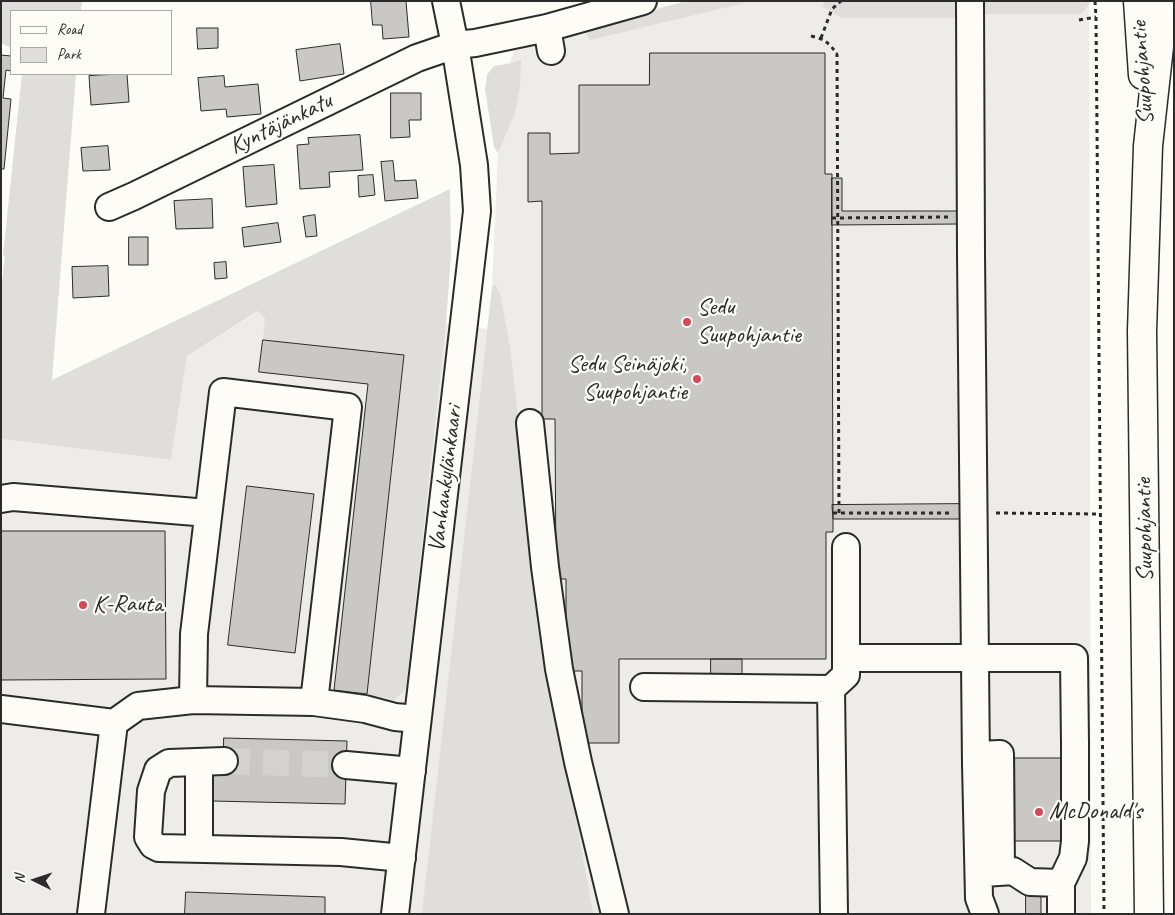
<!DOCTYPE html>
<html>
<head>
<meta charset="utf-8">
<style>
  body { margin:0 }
  #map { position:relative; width:1175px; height:915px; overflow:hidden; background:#fdfcf7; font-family:Caveat,sans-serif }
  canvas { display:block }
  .frame { position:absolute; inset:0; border:2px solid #2b2b2b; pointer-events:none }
  .legend { position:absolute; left:10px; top:10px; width:162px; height:65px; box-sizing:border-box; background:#fdfcf7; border:1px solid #a9a8a5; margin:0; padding:6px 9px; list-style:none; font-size:15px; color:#2b2b2b }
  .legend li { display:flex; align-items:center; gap:10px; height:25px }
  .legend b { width:25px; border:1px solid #a9a8a5 }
  .north { position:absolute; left:10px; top:855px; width:50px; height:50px; -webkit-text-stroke:4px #fdfcf7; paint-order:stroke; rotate:274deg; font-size:14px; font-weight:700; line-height:20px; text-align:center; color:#2b2b2b }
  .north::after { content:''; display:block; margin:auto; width:18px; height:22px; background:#2b2b2b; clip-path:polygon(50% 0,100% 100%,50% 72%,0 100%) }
</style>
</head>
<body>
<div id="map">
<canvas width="1175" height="915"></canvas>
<div class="frame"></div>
<ul class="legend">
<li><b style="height:6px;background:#fdfcf7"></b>Road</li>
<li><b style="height:14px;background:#dfdeda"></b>Park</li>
</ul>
<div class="north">N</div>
</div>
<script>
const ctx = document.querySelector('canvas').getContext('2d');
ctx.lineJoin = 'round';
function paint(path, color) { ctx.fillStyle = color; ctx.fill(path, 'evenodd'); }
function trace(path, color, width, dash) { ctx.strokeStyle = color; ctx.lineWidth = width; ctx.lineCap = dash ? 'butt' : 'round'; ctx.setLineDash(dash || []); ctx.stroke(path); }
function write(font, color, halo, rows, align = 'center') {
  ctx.font = font + ' Caveat,sans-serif'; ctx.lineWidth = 4.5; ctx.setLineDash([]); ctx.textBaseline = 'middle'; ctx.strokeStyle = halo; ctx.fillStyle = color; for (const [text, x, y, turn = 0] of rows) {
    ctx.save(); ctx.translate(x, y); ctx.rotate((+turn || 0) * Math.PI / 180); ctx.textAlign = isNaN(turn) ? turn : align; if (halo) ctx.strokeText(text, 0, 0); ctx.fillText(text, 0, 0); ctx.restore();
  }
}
const built = new Path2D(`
  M687 1H1089L1091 914H1V439L171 460 187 356 259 311 446 324 487 329 492 288 498 153 494 147 487 75 494 66 510 63 514 50 583 28Z`);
const green = new Path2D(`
  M1 1H82L81 11H11V48L1 43Z
  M687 1H753L590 40 583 28Z
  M825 1H958V18H842L822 6Z
  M982 1H1089L1090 3 1083 12 1079 14H982Z
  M521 60 520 87 515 113 498 153 494 147 485 89 487 75 494 66 509 64Z
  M22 74H76L52 380 450 189 451 255 446 324 406 689 394 700 367 694 404 355 263 340 265 318 258 311 187 356 171 460 1 439V290L5 256 3 255Z
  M495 284 500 293 510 347 544 637 593 914H422L492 288Z`);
const building = new Path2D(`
  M371 1H406L409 37 383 39 382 25H373Z
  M197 28H218V48L198 49Z
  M340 44 344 74 300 81 296 50Z
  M650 53H825V174H832V218L833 519V532H826V659H619V743H582V671H566V579H556L555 419H542V201L528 202V133H550V154L579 153V85H649Z
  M1 55 11 56V71L6 70 3 98 11 99 4 169H1Z
  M127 74 129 102 91 105 89 76Z
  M224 76 225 87 258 84 261 114 227 117 226 109 201 111 198 78Z
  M391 93H421V120H409L410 137 391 138Z
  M360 135 363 170 329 172 330 187 300 189 297 145 309 144 308 138Z
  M108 146 110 170 83 171 81 148Z
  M393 161 395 181 416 180 418 198 385 201 381 162Z
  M274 165 277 204 246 207 243 167Z
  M373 175 375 195 359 197 358 176Z
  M832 178H842V211H959V224L832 225Z
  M212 199 213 228 176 229 174 201Z
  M315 215 317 236 306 237 303 217Z
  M278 223 281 242 244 247 242 228Z
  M129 237H148V265H129Z
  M226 262 227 278 215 279 214 263Z
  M108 266 109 296 73 298 72 267Z
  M263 340 404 355 367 694 334 690 368 384 259 372Z
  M247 486 314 494 295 653 228 645Z
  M963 504V519H833L832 505Z
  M1 531H165L166 679 1 680Z
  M711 659H742V681H711Z
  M224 738 347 741 345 804 212 801V775H223Z
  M1015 758H1063L1064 841H1015Z
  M186 892 325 897V914H185Z
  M1026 895 1041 896V914H1026Z`);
const minorTunnel = new Path2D(`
  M224 761 346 765`);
const path = new Path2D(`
  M1095 1 1096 17 1104 914
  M1079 20 1096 17
  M811 36C825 39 829 43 837 54
  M821 38 832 9 841 1
  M832 218 950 217
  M833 513H952
  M839 513 837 54H842
  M996 513 1100 514`);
const minor = new Path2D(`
  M970 1 971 254 976 764 979 898 985 914
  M547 28 551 51
  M109 207 134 196 417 58 455 45 475 43 547 28 643 1
  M530 423 545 567 559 669 578 762 615 914
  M1 499 13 497 208 513
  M846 658H1074L1075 744V841L1073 858 1061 883V914
  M644 687 831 689
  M193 700 194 634 223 392 348 407 314 702
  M1 709 114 723 91 914
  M114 723 138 706 193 700 314 702 365 709 395 717 417 719
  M976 755 1000 754 1001 871
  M224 761 169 763 158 770 151 791 148 837 153 845 159 848 341 852 402 858
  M346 765 412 771
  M199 849V762
  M984 873 1013 871 1030 882 1061 883
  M395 914 477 211 474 165 455 45 446 1
  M834 914 831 689 846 675V547`);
const major = new Path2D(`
  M1138 1 1143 75
  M1149 914 1142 331 1148 146 1164 1`);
const markers = [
  [687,322,5,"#d1495b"],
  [697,379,5,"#d1495b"],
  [83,605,5,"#d1495b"],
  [1039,812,5,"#d1495b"]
];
const streetNames = [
  ["Suupohjantie",1143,73,-94],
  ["Kyntäjänkatu",281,124,-26],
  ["Vanhankylänkaari",446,479,-83],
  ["Suupohjantie",1145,530,-91]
];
const poiNames = [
  ["Sedu",697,308],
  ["Suupohjantie",697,336],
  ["Sedu Seinäjoki,",687,365,"right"],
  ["Suupohjantie",687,393,"right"],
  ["K-Rauta",93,605],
  ["McDonald's",1049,812]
];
paint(built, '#edece8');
paint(green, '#dfdeda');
paint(building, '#c9c8c4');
trace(building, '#2b2b2b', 1);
trace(minorTunnel, '#d3d2ce', 26, [26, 13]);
trace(minor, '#2b2b2b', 30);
trace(major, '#2b2b2b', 31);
trace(path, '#2b2b2b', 3, [4, 4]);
trace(minor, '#fdfcf7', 26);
trace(major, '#fdfcf7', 28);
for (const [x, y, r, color] of markers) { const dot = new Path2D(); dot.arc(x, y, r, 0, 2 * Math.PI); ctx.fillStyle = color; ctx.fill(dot); trace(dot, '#fdfcf7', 2); }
write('24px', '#2b2b2b', '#fdfcf7', streetNames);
write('24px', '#2b2b2b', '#fdfcf7', poiNames, 'left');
</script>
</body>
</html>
